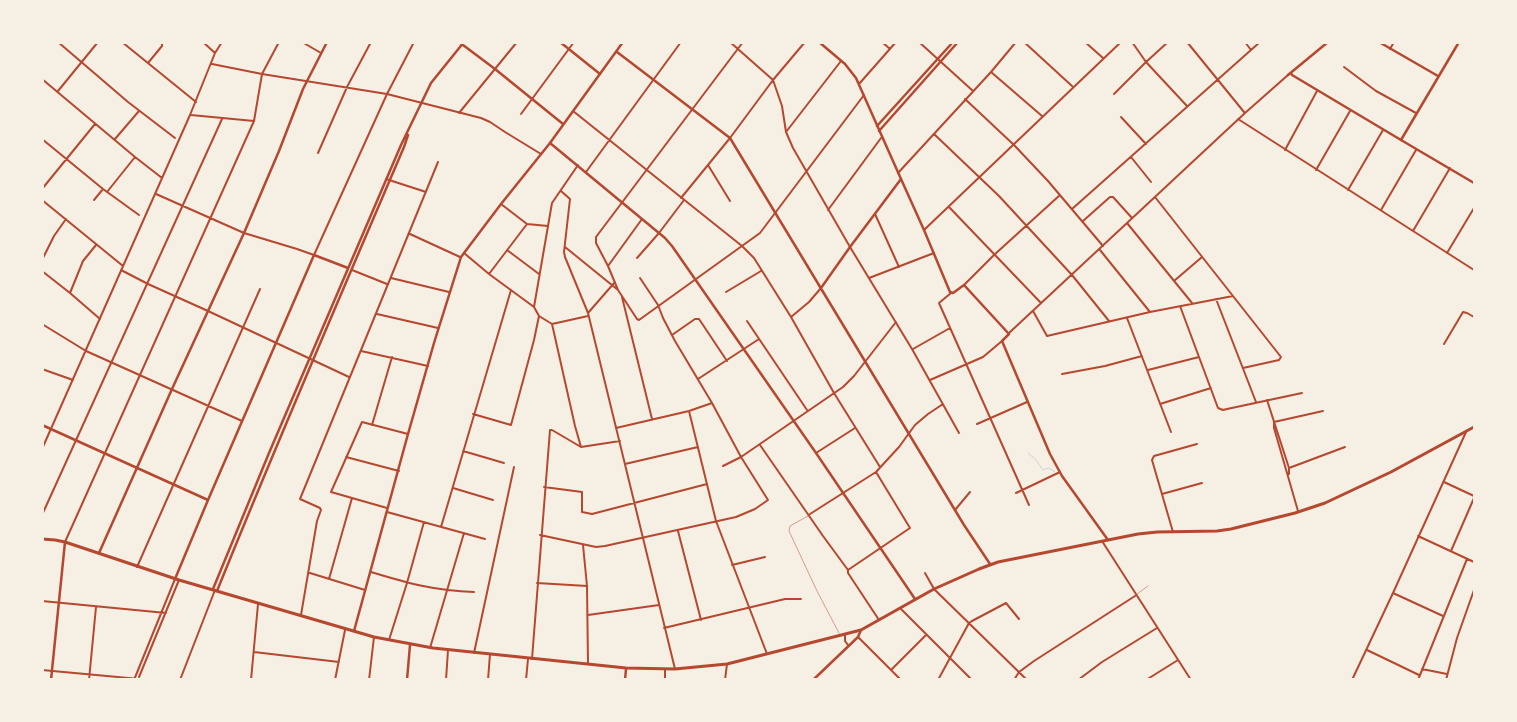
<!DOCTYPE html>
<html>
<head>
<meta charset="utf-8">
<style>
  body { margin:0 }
  #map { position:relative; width:1517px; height:722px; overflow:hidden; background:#f6efe4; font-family:"Libre Baskerville",serif }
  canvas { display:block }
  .frame { position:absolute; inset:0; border:44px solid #f6efe4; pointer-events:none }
</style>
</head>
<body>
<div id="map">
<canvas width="1517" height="722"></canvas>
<div class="frame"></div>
</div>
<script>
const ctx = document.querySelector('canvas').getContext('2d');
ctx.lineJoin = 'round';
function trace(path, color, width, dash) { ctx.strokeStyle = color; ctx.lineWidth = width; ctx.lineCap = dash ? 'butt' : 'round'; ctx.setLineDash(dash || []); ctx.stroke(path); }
const stream = new Path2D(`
  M1028 453 1036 460 1043 470 1049 468 1055 472`);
const service = new Path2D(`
  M808 516 790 526 789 531 817 591 839 633
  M1137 594 1148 586`);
const minor = new Path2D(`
  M58 42 128 102 175 138
  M122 42 196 102
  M203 42 215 53
  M302 42 321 53
  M730 42 773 80 782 106 786 132 793 148 850 247 912 349 959 433
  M882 42 890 49
  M919 42 973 91
  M1024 42 1072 86
  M1085 42 1103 58
  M1132 42 1146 62 1187 106
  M1187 42 1244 112
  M1245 42 1251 50
  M1390 49 1394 42
  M148 63 162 46V42
  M212 64 262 74 387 94 481 118 490 122 505 132 541 154
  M1344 67 1376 91 1416 113
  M991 72 1042 116
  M42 79 135 157 162 178
  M859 84 896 42
  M58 91 98 42
  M1114 94 1146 62 1168 42
  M965 99 1014 145 1048 181 1103 246
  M573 111 742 246 754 258 791 317 834 393 880 467
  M459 113 517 42
  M521 114 574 42
  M191 115 254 121
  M1121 117 1146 144
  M1238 119 1474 270
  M786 132 841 61
  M934 134 999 196 1072 275 1109 321
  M42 139 103 189 139 215
  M115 139 139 111
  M1285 150 1317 91
  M318 153 347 87 371 42
  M1131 157 1151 182
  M578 165 552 203 534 307 539 316 552 324 588 316
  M708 165 730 201
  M1316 170 1350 111
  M586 172 681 42
  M898 173 991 72 1016 42
  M386 179 426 192
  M42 189 95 124
  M1348 190 1383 130
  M561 191 570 199 564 252 565 257 588 313 675 669
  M107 192 135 157
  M156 194 244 233 297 249 314 255 387 94 414 42
  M1155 197 1281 357 1279 360 1243 368
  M681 198 730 138 773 80 805 42
  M42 200 123 266
  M94 200 103 189
  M501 204 527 224 548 226
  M949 207 1041 303
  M1072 209 1260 42
  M828 210 881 138
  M1381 210 1416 150
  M875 214 899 267
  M1083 221 1110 197H1113L1132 218
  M1127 223 1192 303
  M924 230 1121 42
  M1413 231 1450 168
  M410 234 460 257
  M565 247 618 290 637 319 639 320 760 233 864 95
  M507 250 539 274
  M1100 250 1150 312
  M464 253 489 274 534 307
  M1447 253 1474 208
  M637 258 659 233 684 200
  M42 260 54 236 66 219
  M608 266 642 219
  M121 270 148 284 208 311 349 377
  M352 270 387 284
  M42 271 70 293 100 319
  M489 274 527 224
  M391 278 449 292
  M869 278 934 253
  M1174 281 1202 257
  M964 285 994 255 1060 195
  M618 290 608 266 596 243V237L743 42
  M726 292 761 271
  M70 293 83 261 96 245
  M951 293 939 303 1029 505
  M622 297 652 419
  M1216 299 1256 402
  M1180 306 1218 408 1223 410 1227 409 1302 393
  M1033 311 1047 336 1150 312 1233 296
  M588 313 615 282
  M377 314 438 328
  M791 317 809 302 821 288
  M1127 318 1171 432
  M747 321 807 410
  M42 324 86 351 242 421
  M552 324 575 426 581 447
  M1009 333 1245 113 1288 75
  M672 335 695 319H699L727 361
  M1444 344 1463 312 1467 313 1474 317
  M913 349 950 328
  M361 351 428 366
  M42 369 73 380
  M1148 370 1199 357
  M1062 374 1105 366 1142 356
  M698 379 759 339
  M930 380 983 357 1002 341
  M1267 400 1289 468V474
  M1160 404 1211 388
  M689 411 716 521 767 654
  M473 414 511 425 534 340 539 316
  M977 424 1027 402
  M372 425 392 357
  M616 428 689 411 712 403
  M760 445 823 536 848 570V573L879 620
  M42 449 190 115 215 53 222 42
  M463 451 504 463
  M816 453 855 428
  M346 457 399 471
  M625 464 698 447
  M723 466 741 457 843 387 854 376 896 322
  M1289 468 1345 447
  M1444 482 1474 496
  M544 487 582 492V512L592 514 707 484
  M453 488 493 500
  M1016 493 1060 472
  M1162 494 1202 483
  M387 508 331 492 362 422 408 434
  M955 510 970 492
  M1298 511 1274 428V422L1323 411
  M387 512 485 539
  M810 514 876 472 899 447 915 425 928 414 943 404
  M42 515 222 119
  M441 527 511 290
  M678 531 701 620
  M1173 532 1152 460 1154 456 1197 444
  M540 535 596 547 605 546 736 517 755 509 768 500 741 457 712 403 675 341 663 318 658 305 640 278
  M1418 536 1474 562
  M1102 541 1191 680
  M65 542 254 121 262 74 279 42
  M583 545 587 586 588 664
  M1451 551 1474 498
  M732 565 765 557
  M137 567 260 289
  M848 570 910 528 876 472
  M371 572C407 583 436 591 474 592
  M310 573 365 590
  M925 573 934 589 1027 680
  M329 579 352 498
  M537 583 587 586
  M1393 593 1443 616
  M42 601 166 613
  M901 609 972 680
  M301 615 317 521 321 510 320 508 300 499C346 387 392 275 438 162
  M588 615 659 605
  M664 628 785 599H801
  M845 634V641L848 645
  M858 637 901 680
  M389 640 407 583 424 522
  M430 648 464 533
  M1367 650 1419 675
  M254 652 339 662
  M474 653 514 467
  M532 659 550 430H552L581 447 620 441
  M1422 669 1447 674
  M42 670 150 680
  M891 670 926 635
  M139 677 179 580
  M89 680 96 607
  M134 680 175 579
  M180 680 215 590
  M251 680 258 604
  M335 680 345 630
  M369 680 374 637
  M446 680 448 650
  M488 680 490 654
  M526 680 528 659
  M665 680V669
  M725 680 727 664
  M938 680 969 623 972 621 1006 603 1019 619
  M1014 680 1019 672 1034 661 1135 596
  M1078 680 1102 662 1157 628
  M1146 680 1178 660
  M1352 680 1393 593 1466 432
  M1418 680 1467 559
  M1446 680 1457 638 1474 590`);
const tertiary = new Path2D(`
  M459 42 495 69 563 124
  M560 42 600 74
  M1379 42 1438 76
  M1291 73 1292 75 1401 140
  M1288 75 1328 42
  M550 143 665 238 672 246 816 453 915 599
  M901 179 924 230 950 292 953 293 964 285 1009 334 1002 341 1050 454 1062 476 1108 540
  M42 425 208 500
  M99 553 172 389 244 233 279 151 303 89 327 42
  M175 579 208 500 314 255 348 268
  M213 589 269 453 401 145 431 83 464 42
  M217 591C277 442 341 294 404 147L408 135
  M51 680 65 542
  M407 680 410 645
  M625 680 626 669`);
const secondary = new Path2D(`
  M819 42 845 64 856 78 901 179 850 247 821 288
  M1459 42 1401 140 1474 183
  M617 52 730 138 964 525 990 564
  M877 126 953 42
  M879 131 958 42
  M354 631 408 434 434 343 461 257 501 204 550 143 623 42
  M813 680 858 637 861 630`);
const primary = new Path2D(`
  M42 539 55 540 65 542 179 580 374 637 433 648 626 668 675 669 727 664 861 630 934 589 979 569 998 562 1138 534 1157 532 1217 531 1231 529 1295 513 1325 503 1391 472 1474 427`);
trace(stream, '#c9d6d2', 1);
trace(service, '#b5482f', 0.5);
trace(minor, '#b5482f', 2);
trace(tertiary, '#b5482f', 2.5);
trace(secondary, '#b5482f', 2.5);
trace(primary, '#b5482f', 3);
</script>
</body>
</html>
